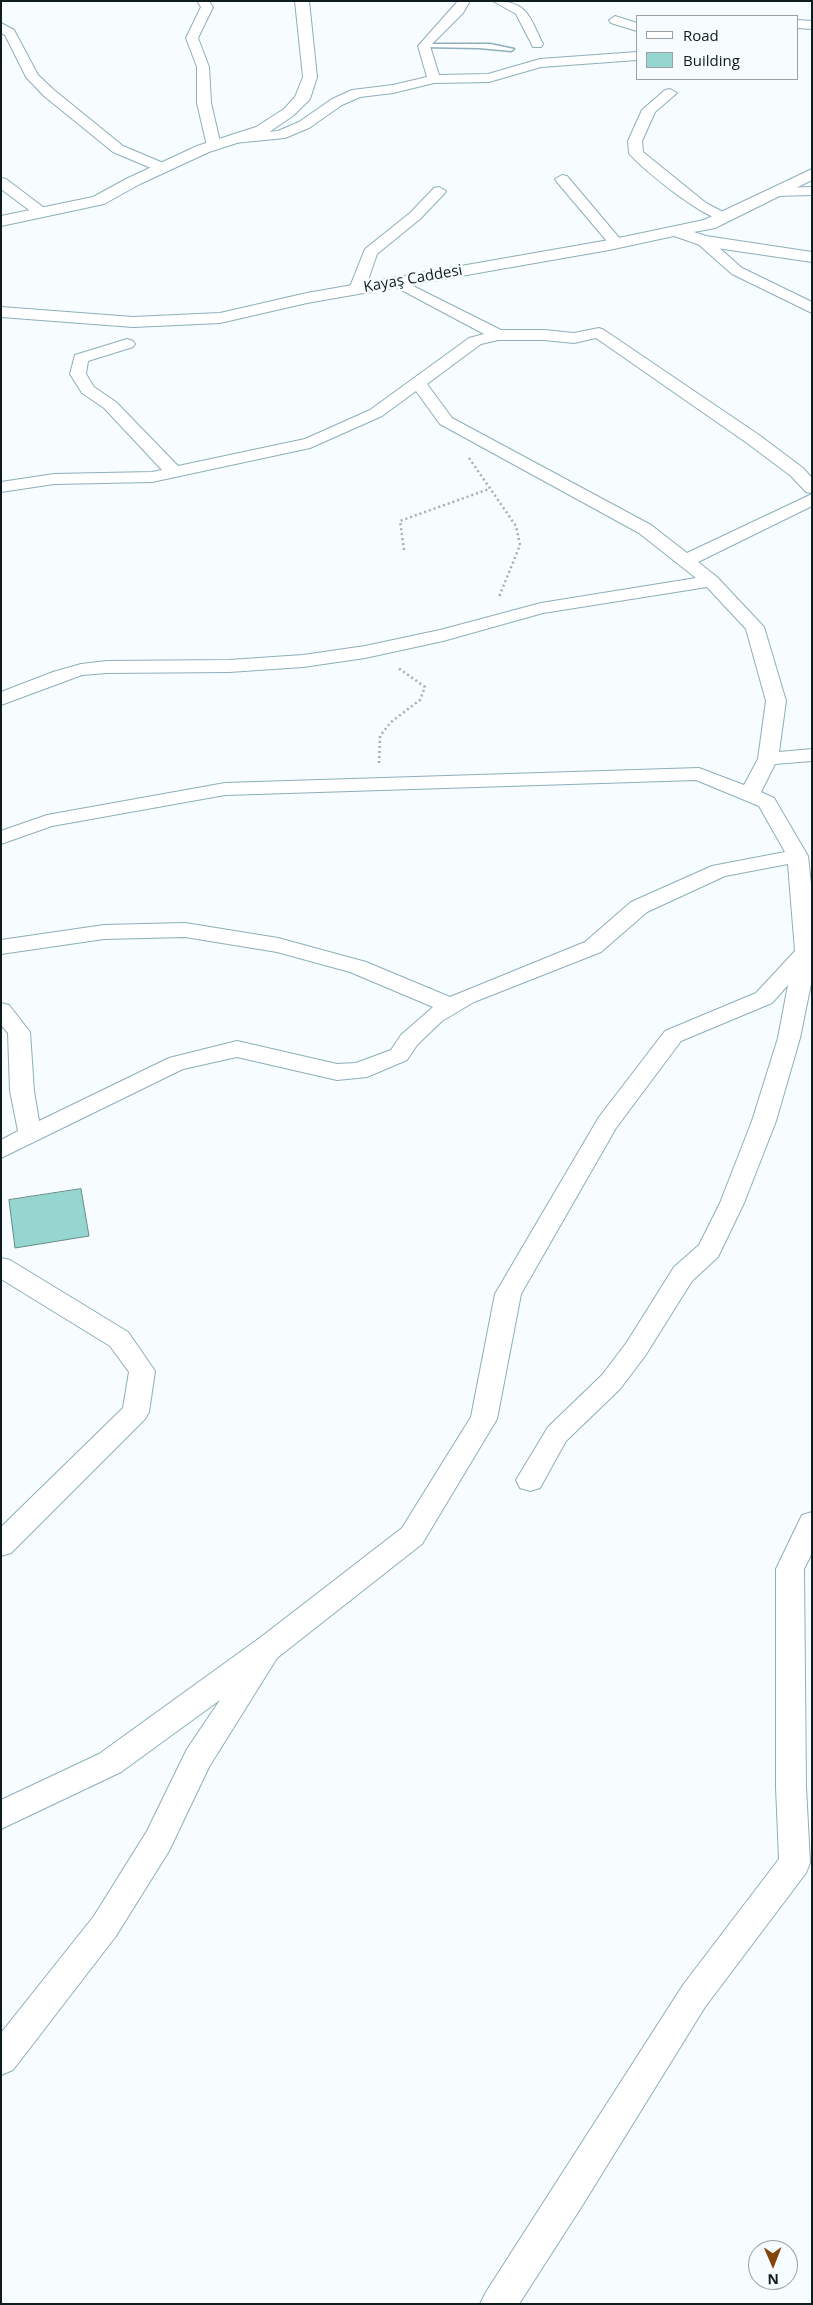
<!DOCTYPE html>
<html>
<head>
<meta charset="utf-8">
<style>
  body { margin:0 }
  #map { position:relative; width:813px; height:2305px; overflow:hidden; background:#f6fcff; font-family:"Open Sans",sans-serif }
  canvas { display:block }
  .frame { position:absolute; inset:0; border:2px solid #0e1b1f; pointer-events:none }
  .legend { position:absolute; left:636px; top:15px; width:162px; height:65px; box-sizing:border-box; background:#f6fcff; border:1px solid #99a2a5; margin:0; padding:6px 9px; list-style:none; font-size:15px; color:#0e1b1f }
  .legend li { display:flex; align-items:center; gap:10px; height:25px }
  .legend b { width:25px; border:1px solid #99a2a5 }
  .north { position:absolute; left:748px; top:2240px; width:50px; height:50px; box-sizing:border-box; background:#f6fcff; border:1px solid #99a2a5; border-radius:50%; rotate:179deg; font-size:14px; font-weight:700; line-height:20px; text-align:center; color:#0e1b1f }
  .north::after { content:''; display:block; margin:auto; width:18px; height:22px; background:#844408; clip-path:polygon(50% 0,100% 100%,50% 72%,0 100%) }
</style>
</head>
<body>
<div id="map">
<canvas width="813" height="2305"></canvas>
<div class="frame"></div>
<ul class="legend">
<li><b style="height:6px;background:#fff"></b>Road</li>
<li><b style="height:14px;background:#95d7d0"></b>Building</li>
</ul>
<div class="north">N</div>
</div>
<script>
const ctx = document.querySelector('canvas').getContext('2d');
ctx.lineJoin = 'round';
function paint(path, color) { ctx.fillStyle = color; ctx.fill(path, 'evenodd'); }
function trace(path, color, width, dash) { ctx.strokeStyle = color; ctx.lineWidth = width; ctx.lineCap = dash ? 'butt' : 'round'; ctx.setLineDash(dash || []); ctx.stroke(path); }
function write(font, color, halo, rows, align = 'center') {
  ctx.font = font + ' "Open Sans",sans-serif'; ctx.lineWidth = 5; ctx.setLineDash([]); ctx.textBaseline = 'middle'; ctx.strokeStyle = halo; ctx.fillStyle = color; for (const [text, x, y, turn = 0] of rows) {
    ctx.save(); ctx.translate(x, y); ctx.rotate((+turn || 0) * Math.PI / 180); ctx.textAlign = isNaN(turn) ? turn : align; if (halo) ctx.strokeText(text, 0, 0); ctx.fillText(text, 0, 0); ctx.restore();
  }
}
const building = new Path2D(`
  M81 1189 89 1236 15 1248 9 1200Z`);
const path = new Path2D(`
  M469 458 516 526 520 545 499 597
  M404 550 400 521 489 489
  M379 763 380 736 391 722 420 700 425 687 397 667`);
const lane = new Path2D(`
  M424 44H490L514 49 511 51 479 48 422 47 421 46Z`);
const street = new Path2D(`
  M197 1H209L213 7 198 38 209 67 211 103 221 146 214 150 207 146 197 103V67L186 38 201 7Z
  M458 1H470L463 13 430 46 439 75 488 74 540 59 637 52V60L541 67 489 82 434 83 393 93 360 97 342 105 309 128 285 138 234 143 227 139 234 135 278 131 299 122 332 99 352 90 393 85 427 77 418 46Z
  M493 1C528 1 529 16 543 44L541 47H533L516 14Z
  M615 16 637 23V31L611 23 609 20Z
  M797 20 812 21V29L797 28Z
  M1 23 14 30 38 75 54 90 123 146 168 165 170 168 168 171H158L113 152 44 96 26 77 5 35 1 33Z
  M670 89 677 93 655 112 642 141 643 152 706 203 727 214 729 217 727 220C710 224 640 168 629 153L628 141 642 110 665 90Z
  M562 175 567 176 621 240 623 243 621 246H611L557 182 555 179Z
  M1 178 6 179 47 210 49 213 47 216H37L1 189Z
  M439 187 446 191 444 194 420 219 377 254 365 289 357 294 352 292 349 289 365 249 410 213 434 188Z
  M812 187V195L775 196 768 192 775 188Z
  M703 237 708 238 742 268 812 302V313L732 274 698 244 696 241Z
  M397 278 501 330H544L574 333 599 328 604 330 759 435 803 468 812 478V493L806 492 791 476 747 443 596 338 574 343 544 340H498L481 344 427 384 452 418 651 525 687 553 812 494V506L698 562 717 577 764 627 786 701 779 752 812 749V761L775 764 761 792 774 798 808 856 812 894V979L800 1038 776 1121 744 1203 718 1257 692 1281 645 1356 620 1389 566 1441 540 1488 530 1491 520 1488 516 1480 548 1427 602 1375 627 1342 674 1267 699 1245 720 1203 752 1121 778 1038 788 985 772 1003 681 1041 616 1128 521 1294 497 1419 422 1544 277 1658 209 1767 169 1851 116 1936 13 2070 1 2075V2033L94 1916 147 1831 187 1749 220 1700 121 1772 1 1829V1800L99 1754 261 1637 402 1528 471 1417 495 1294 599 1117 665 1031 756 993 795 951 788 864 725 876 647 912 601 952 474 1002 442 1021 417 1045 407 1060 367 1077 337 1080 237 1057 183 1069 1 1158V1140L18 1131 10 1091 8 1033 1 1025V1003L9 1005 30 1032 34 1091 39 1121 169 1058 237 1041 337 1064 356 1063 391 1050 401 1035 433 1007 350 972 277 952 185 937 104 939 1 954V940L104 925 185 923 278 938 366 962 450 997 585 942 631 902 712 866 785 852 759 806 696 780 225 795 52 826 1 844V831L47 815 225 783 699 768 744 785 758 759 766 701 746 629 707 587 543 613 443 641 365 658 303 667 229 672 107 673 82 675 1 705V692L53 672 81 664 107 661 229 660 303 655 365 646 440 630 541 603 696 578 639 533 440 424 416 391 382 416 310 448 152 482 54 484 1 492V482L54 474 152 472 162 470 104 408 82 393 70 374 75 355 127 339 133 341 135 344 133 347 88 361 86 374 94 387 116 402 178 466 305 439 370 410 469 338 484 334 392 285 390 282 392 279Z
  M1 1258 10 1260 128 1332 155 1371 149 1412 145 1419 11 1553 1 1556V1527L123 1408 129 1372 110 1346 1 1279Z
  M812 1512V1553L804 1569 806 1787 810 1863 806 1873 705 2007 582 2206 519 2304H480L486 2292 683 1985 779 1859 776 1787V1569L802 1515Z`);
const secondary = new Path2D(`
  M295 1H309L317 77 310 99 294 115 268 133 209 152 140 184 104 204 1 226V216L93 197 128 178 197 146 256 127 284 109 295 97 303 77Z
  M812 169V180L715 228 694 232 706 236 812 252V262L703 246 674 236 609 250 307 303 220 323 133 327 1 317V307L133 317 220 313 307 293 609 240 704 220Z`);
const farStreetnames = [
  ["Kayaş Caddesi",413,279,-10]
];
paint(building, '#95d7d0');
trace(building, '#678b87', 1);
trace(lane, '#8dafba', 3);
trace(street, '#8dafba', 2);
trace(secondary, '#8dafba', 2);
trace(path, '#a6aeb2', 2.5, [2, 3]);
paint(lane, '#fff');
paint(street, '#fff');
paint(secondary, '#fff');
write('15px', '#0e1b1f', '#f6fcff', farStreetnames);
</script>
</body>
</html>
